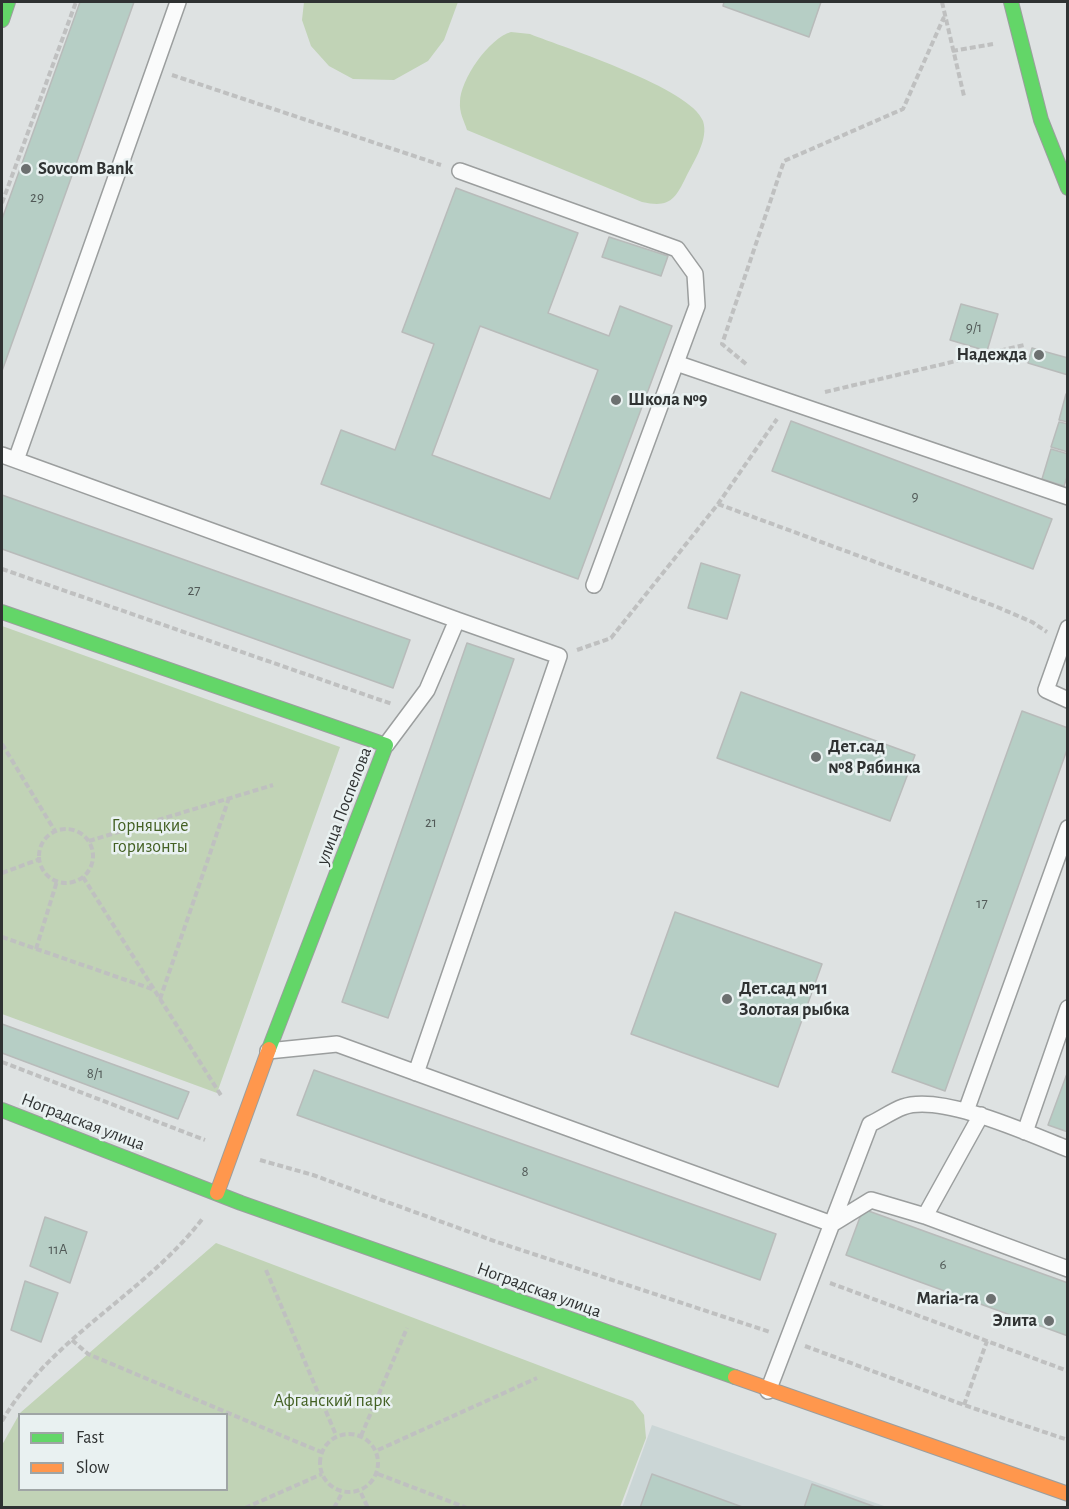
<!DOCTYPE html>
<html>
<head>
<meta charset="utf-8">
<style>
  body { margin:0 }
  #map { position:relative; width:1069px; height:1509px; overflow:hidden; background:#dee2e2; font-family:"Alegreya Sans",sans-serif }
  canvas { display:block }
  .frame { position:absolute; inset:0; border:3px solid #2f3232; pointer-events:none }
  .legend { position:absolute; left:18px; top:1413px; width:210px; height:78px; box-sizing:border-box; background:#e9f1f1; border:2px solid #9fa5a5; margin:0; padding:8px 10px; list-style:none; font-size:18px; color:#2f3232 }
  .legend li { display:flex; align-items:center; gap:12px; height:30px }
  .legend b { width:30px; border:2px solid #9fa5a5 }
</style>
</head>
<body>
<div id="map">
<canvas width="1069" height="1509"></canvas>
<div class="frame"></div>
<ul class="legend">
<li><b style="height:8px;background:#63d668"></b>Fast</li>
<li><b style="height:8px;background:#ff974d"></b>Slow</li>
</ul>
</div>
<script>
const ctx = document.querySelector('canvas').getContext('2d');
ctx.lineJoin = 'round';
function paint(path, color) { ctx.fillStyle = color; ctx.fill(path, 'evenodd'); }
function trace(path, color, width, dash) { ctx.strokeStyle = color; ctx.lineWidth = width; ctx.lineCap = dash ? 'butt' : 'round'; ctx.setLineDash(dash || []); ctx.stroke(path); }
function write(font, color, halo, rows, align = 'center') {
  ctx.font = font + ' "Alegreya Sans",sans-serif'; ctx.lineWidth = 5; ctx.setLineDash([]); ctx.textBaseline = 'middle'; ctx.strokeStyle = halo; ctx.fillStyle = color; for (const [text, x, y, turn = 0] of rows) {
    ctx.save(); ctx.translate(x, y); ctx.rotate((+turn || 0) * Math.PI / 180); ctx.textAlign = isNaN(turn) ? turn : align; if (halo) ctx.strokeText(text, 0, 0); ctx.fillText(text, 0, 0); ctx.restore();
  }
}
const built = new Path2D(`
  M652 1425 887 1507 622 1508Z`);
const green = new Path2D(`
  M304 2H458L444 40 428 61 394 80 353 79 329 66 311 46 302 20Z
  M511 32 530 34C565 48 691 88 703 121 709 139 694 161 686 177 675 200 669 208 642 202L467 130C464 121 459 112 460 102 460 80 489 38 511 32Z
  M2 626 340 747 217 1093 2 1014Z
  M216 1243 633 1401 644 1415 646 1438 620 1507H2V1445L20 1413ZM20 1414H226V1490H20Z`);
const building = new Path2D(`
  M80 2H134L2 371V219Z
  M724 2H821L809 37 723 6Z
  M456 188 578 233 548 313 609 336 620 306 672 326 578 579 321 484 341 430 395 450 434 344 402 332ZM480 326 598 370 550 499 432 455Z
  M609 237 668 256 661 276 602 257Z
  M961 304 998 314 987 351 950 340Z
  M1032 348 1068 358V375L1028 363Z
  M1066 394H1068V422L1059 420Z
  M791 421 1052 519 1033 569 772 471Z
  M1059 422 1068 424V452L1051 447Z
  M1051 449 1068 454V474L1064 486 1042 479Z
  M2 495 410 640 393 688 2 549Z
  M701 563 740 575 727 619 688 608Z
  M467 643 514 659 388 1018 342 1002Z
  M741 692 915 755 890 821 717 758Z
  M1022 711 1068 728V747L945 1091 892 1072Z
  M675 912 822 964 778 1087 631 1034Z
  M2 1024 189 1092 178 1119 2 1053Z
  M314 1070 776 1234 760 1280 297 1115Z
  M1068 1071V1132L1048 1125Z
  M863 1209 1068 1283V1336L846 1255Z
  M45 1217 87 1232 70 1283 30 1266Z
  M25 1281 58 1293 41 1342 11 1330Z
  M652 1474 745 1508H640Z
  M812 1484 878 1508H804Z`);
const path = new Path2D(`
  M942 2 964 96
  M952 51 993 44
  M172 75 441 165
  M2 203 76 2
  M746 364 722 344 784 161 903 109 944 17
  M825 392 1024 345
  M718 504 995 606 1032 622 1047 632
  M2 569 392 704
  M577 650 611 638 718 504 777 419
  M2 744 55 831
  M39 856a27 27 0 1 1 54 0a27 27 0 1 1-54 0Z
  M89 841 273 785
  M2 873 40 859
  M83 877 222 1097
  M2 937 152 989
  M36 949 57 881
  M160 999 229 798
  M2 1062 205 1140
  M260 1160 313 1175 497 1242 770 1332
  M266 1270 336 1435
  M830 1283 1068 1371
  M72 1340 88 1354 321 1452
  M805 1346 964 1405 1068 1440
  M964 1405 987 1341
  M2 1421C51 1337 145 1294 203 1218
  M320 1463a29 29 0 1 1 58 0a29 29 0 1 1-58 0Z
  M361 1436 407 1328
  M378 1450 537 1378
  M378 1474 467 1508
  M361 1493 368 1508
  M245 1508 322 1474
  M334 1508 342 1493`);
const lane = new Path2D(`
  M460 171 677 249 695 274 697 306 594 585
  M676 363 1068 497
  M2 455 457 620
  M16 460 178 2
  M1068 628 1046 690 1068 700
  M386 745 427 690 457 620 559 656 416 1073
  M268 1051 337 1044 832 1224
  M966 1111 1068 828
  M1025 1132 1068 1008
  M925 1216 1068 1269
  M832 1224 871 1200 925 1216 981 1115
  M768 1391 870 1124C881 1119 892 1111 903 1107 941 1093 1030 1134 1068 1149`);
const fast = new Path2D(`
  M1011 2 1041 120 1068 188
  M2 20 8 2
  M2 612 386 745 269 1049
  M2 1110 241 1203 735 1377`);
const slow = new Path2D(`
  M217 1193 269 1049
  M735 1377 1068 1494`);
const markers = [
  [26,169,6,"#6c7070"],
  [1039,355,6,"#6c7070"],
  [616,400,6,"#6c7070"],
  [816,757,6,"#6c7070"],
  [727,999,6,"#6c7070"],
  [991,1299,6,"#6c7070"],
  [1049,1321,6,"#6c7070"]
];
const numberNames = [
  ["29",37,197],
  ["9/1",974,327],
  ["9",915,496],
  ["27",194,590],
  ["21",431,822],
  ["17",982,903],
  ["8/1",95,1073],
  ["8",525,1171],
  ["11А",58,1249],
  ["6",943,1264]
];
const poiNames = [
  ["Sovcom Bank",38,169],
  ["Надежда",1027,355,"right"],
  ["Школа №9",628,400],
  ["Дет.сад",828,747],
  ["№8 Рябинка",828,768],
  ["Дет.сад №11",739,989],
  ["Золотая рыбка",739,1010],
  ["Maria-ra",979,1299,"right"],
  ["Элита",1037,1321,"right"]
];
const streetNames = [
  ["улица Поспелова",344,806,-69],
  ["Ноградская улица",83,1122,21],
  ["Ноградская улица",539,1290,20]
];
const parkNames = [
  ["Горняцкие",150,826],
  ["горизонты",150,847],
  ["Афганский парк",332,1401]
];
paint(built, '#cbd6d6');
paint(green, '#c1d3b6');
paint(building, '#b6cec5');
trace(building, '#b8bbba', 1.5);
trace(lane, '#9b9e9e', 18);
trace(fast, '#9b9e9e', 16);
trace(slow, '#9b9e9e', 16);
trace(path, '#bfc0c0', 4, [6, 3]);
trace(lane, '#fafbfb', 15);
trace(fast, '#63d668', 14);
trace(slow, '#ff974d', 14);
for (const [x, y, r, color] of markers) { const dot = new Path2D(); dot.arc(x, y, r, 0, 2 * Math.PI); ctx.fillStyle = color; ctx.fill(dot); trace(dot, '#e9f1f1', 2); }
write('15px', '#515957', null, numberNames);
write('bold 18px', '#2f3232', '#e9f1f1', poiNames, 'left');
write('18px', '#2f3232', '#e9f1f1', streetNames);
write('18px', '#436023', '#e9f1f1', parkNames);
</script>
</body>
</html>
